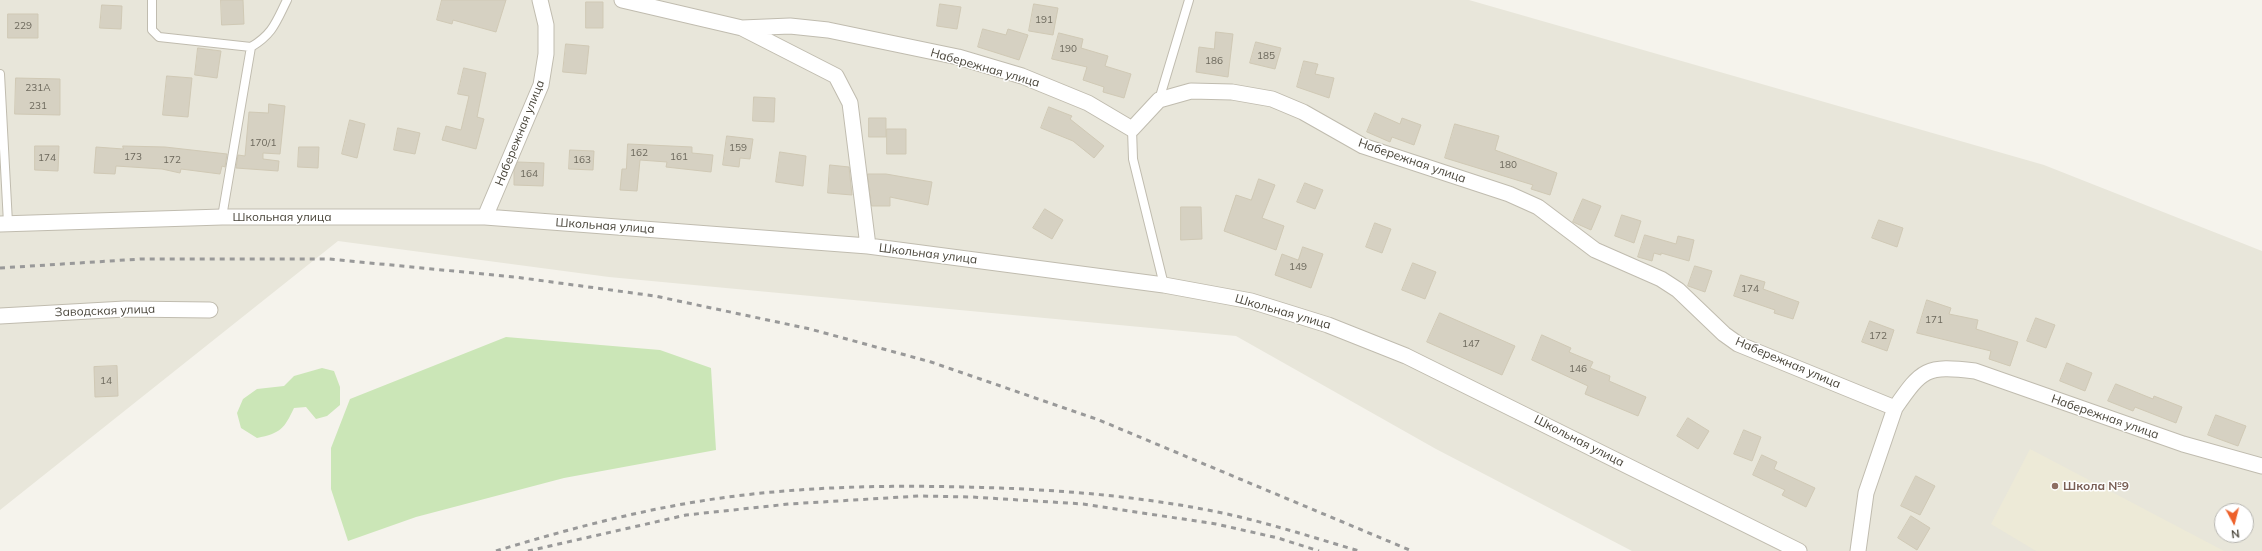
<!DOCTYPE html>
<html>
<head>
<meta charset="utf-8">
<style>
  body { margin:0 }
  #map { position:relative; width:2262px; height:551px; overflow:hidden; background:#f5f3ec; font-family:Mulish,sans-serif }
  canvas { display:block }
  .north { position:absolute; left:2214px; top:503px; width:40px; height:40px; box-sizing:border-box; background:#fff; border:1px solid #b6b5b0; border-radius:50%; rotate:173deg; font-size:11px; font-weight:700; line-height:16px; text-align:center; color:#49453a }
  .north::after { content:''; display:block; margin:auto; width:14px; height:18px; background:#ed612b; clip-path:polygon(50% 0,100% 100%,50% 72%,0 100%) }
</style>
</head>
<body>
<div id="map">
<canvas width="2262" height="551"></canvas>
<div class="north">N</div>
</div>
<script>
const ctx = document.querySelector('canvas').getContext('2d');
ctx.lineJoin = 'round';
function paint(path, color) { ctx.fillStyle = color; ctx.fill(path, 'evenodd'); }
function trace(path, color, width, dash) { ctx.strokeStyle = color; ctx.lineWidth = width; ctx.lineCap = dash ? 'butt' : 'round'; ctx.setLineDash(dash || []); ctx.stroke(path); }
function write(font, color, halo, rows, align = 'center') {
  ctx.font = font + ' Mulish,sans-serif'; ctx.lineWidth = 3; ctx.setLineDash([]); ctx.textBaseline = 'middle'; ctx.strokeStyle = halo; ctx.fillStyle = color; for (const [text, x, y, turn = 0] of rows) {
    ctx.save(); ctx.translate(x, y); ctx.rotate((+turn || 0) * Math.PI / 180); ctx.textAlign = isNaN(turn) ? turn : align; if (halo) ctx.strokeText(text, 0, 0); ctx.fillText(text, 0, 0); ctx.restore();
  }
}
const residential = new Path2D(`
  M0 0H1469L2044 165 2262 251V551H1632L1436 449 1236 336 609 277 338 241 0 510ZM2222 511H2246V535H2222Z`);
const education = new Path2D(`
  M2030 449 2224 551H2036L1991 524Z`);
const green = new Path2D(`
  M506 337 660 350 711 368 716 450 564 478 416 517 348 541 331 489V448L350 399Z
  M322 368 334 371 340 387V405L327 416 316 419 306 407 294 408C284 429 281 433 257 438L241 428 237 413 243 399 257 389 284 386 294 376Z`);
const building = new Path2D(`
  M221 0H243L244 24 222 25Z
  M442 0H506L496 32 453 20 452 24 437 20Z
  M586 2H603V28H586Z
  M940 4 961 7 957 29 937 26Z
  M1034 4 1058 8 1053 35 1029 31Z
  M102 5 122 6 121 29 100 28Z
  M8 14H38V38H8Z
  M983 29 1006 35 1008 29 1028 35 1019 60 978 47Z
  M1216 32 1233 34 1228 77 1196 72 1199 47 1214 49Z
  M1059 33 1083 39 1081 48 1108 56 1105 66 1131 74 1124 98 1103 92 1104 87 1083 80 1087 67 1052 59Z
  M1256 42 1281 48 1275 69 1250 63Z
  M566 44 589 46 586 74 563 72Z
  M198 48 221 51 217 78 195 75Z
  M1304 61 1318 64 1315 74 1334 78 1329 98 1297 87Z
  M464 68 486 73 477 117 484 119 476 149 442 140 446 126 461 130 469 96 458 94Z
  M167 76 192 78 188 117 163 115Z
  M16 78 60 79V115L15 114Z
  M754 97 775 98 774 122 753 121Z
  M269 104 285 106 280 154 263 153V159L279 161 278 171 236 168 238 155 245 156 249 112 268 113Z
  M1049 107 1072 116 1070 119 1104 146 1094 158 1073 141 1041 128Z
  M1375 113 1400 124 1402 118 1421 125 1414 145 1392 137 1390 142 1367 132Z
  M869 118H886V137H869Z
  M350 120 365 124 357 158 342 154Z
  M1455 124 1499 136 1495 150 1557 173 1550 195 1531 189 1533 185 1445 158Z
  M398 128 420 133 415 154 394 150Z
  M887 129H906V154H887Z
  M727 136 753 139 750 159 740 158 739 167 723 165Z
  M628 144 692 147V153L713 155 711 172 666 167 667 162 640 160 637 191 620 190 622 169H626Z
  M35 146H59L58 171 35 170Z
  M123 146 165 147 227 154 225 167 222 166 220 174 181 169 180 173 162 169 116 166 115 174 94 173 96 147 123 149Z
  M299 147H319L318 168 298 167Z
  M570 150 594 151 593 170 569 169Z
  M780 152 806 156 803 186 776 182Z
  M518 162 544 163 543 186 514 185V171Z
  M830 165 849 167 852 195 828 193Z
  M868 174H886L932 182 928 205 890 197V206H872Z
  M1259 179 1275 185 1262 218 1284 226 1276 250 1224 231 1236 195 1251 200Z
  M1305 183 1323 190 1315 209 1297 202Z
  M1583 199 1601 206 1591 230 1573 222Z
  M1181 207H1201L1202 239 1181 240Z
  M1045 209 1063 220 1052 239 1033 228Z
  M1622 215 1641 221 1634 243 1615 236Z
  M1879 220 1903 228 1897 247 1872 238Z
  M1375 223 1391 229 1382 253 1366 247Z
  M1645 235 1676 244 1678 236 1694 240 1689 261 1661 253V255L1654 253 1652 261 1638 257Z
  M1303 247 1323 254 1311 288 1275 275 1282 254 1298 260Z
  M1413 263 1436 272 1425 299 1402 290Z
  M1695 266 1712 271 1705 292 1688 286Z
  M1741 275 1765 282 1763 289 1799 302 1793 319 1774 313 1775 310 1734 296Z
  M1927 300 1951 308 1949 314 1978 320 1976 329 2018 342 2010 366 1989 359 1991 351 1917 333Z
  M1440 313 1515 346 1502 375 1427 342Z
  M2036 318 2055 325 2046 348 2027 341Z
  M1870 321 1894 330 1887 351 1862 342Z
  M1542 335 1571 348 1569 352 1593 362 1590 368 1610 376 1609 381 1646 397 1638 416 1585 394 1588 386 1532 360Z
  M2067 363 2092 373 2085 391 2060 381Z
  M117 366 118 396 95 397 94 367Z
  M2116 384 2153 399 2154 396 2182 407 2176 423 2135 407 2133 411 2108 401Z
  M2216 415 2246 426 2238 446 2208 435Z
  M1688 418 1709 431 1698 449 1677 436Z
  M1744 430 1761 437 1752 461 1734 454Z
  M1762 455 1777 462 1774 469 1815 488 1806 507 1782 495 1785 490 1753 475Z
  M1916 476 1935 486 1920 515 1901 506Z
  M1911 516 1930 528 1917 550 1898 538Z`);
const lane = new Path2D(`
  M152 0V30L159 37 251 47 222 217
  M251 47C273 34 276 22 287 0
  M0 74 8 223
  M1159 100 1189 0
  M1132 129 1133 159 1164 285`);
const street = new Path2D(`
  M622 0 742 28 836 76 850 103 868 246
  M742 28 790 26 828 30 958 57 1022 76 1088 103 1132 129 1159 100 1191 91 1232 92 1272 99 1303 112 1363 146 1509 194 1538 207 1595 250 1661 279 1678 290 1724 334 1738 344 1895 408 1866 493 1858 551
  M485 217 541 85 546 54V25L540 0
  M0 224 222 217H485L868 246 1164 285 1251 301 1328 325 1406 356 1799 551
  M0 316 125 309 210 310
  M1895 408C1922 369 1926 365 1975 371L2183 444 2262 466`);
const rail = new Path2D(`
  M0 268 141 259H329L515 277 655 296 810 329 931 362 1099 420 1412 551
  M496 551C575 527 655 506 736 496 824 485 912 485 1000 488 1076 491 1153 498 1227 514 1272 524 1315 538 1359 551
  M528 551 686 515 789 504 919 496 972 497 1083 504 1216 524 1278 538 1319 551`);
const markers = [
  [2055,486,4,"#8d6e63"]
];
const numberNames = [
  ["191",1044,20],
  ["229",23,26],
  ["190",1068,49],
  ["185",1266,56],
  ["186",1214,61],
  ["231А",38,88],
  ["231",38,106],
  ["170/1",263,143],
  ["159",738,148],
  ["162",639,153],
  ["173",133,157],
  ["161",679,157],
  ["174",47,158],
  ["172",172,160],
  ["163",582,160],
  ["180",1508,165],
  ["164",529,174],
  ["149",1298,267],
  ["174",1750,289],
  ["171",1934,320],
  ["172",1878,336],
  ["147",1471,344],
  ["146",1578,369],
  ["14",106,381]
];
const streetNames = [
  ["Набережная улица",985,68,16],
  ["Набережная улица",520,133,-68],
  ["Набережная улица",1412,161,19],
  ["Школьная улица",282,217],
  ["Школьная улица",605,226,4],
  ["Школьная улица",928,254,7],
  ["Заводская улица",105,311,-2],
  ["Школьная улица",1283,312,16],
  ["Набережная улица",1788,363,23],
  ["Набережная улица",2105,417,19],
  ["Школьная улица",1579,441,27]
];
const educationNames = [
  ["Школа №9",2063,486]
];
paint(residential, '#e8e6da');
paint(education, '#edead7');
paint(green, '#cbe6b7');
paint(building, '#d6d1c2');
trace(building, '#d0c9b5', 1);
trace(lane, '#c0bcaf', 10);
trace(street, '#c0bcaf', 17);
trace(lane, '#fff', 8);
trace(street, '#fff', 15);
trace(rail, '#999', 3, [5, 5]);
for (const [x, y, r, color] of markers) { const dot = new Path2D(); dot.arc(x, y, r, 0, 2 * Math.PI); ctx.fillStyle = color; ctx.fill(dot); trace(dot, '#fff', 1.5); }
write('10px', '#6c685c', null, numberNames);
write('12px', '#49453a', '#fff', streetNames);
write('bold 12px', '#785e54', '#fff', educationNames, 'left');
</script>
</body>
</html>
